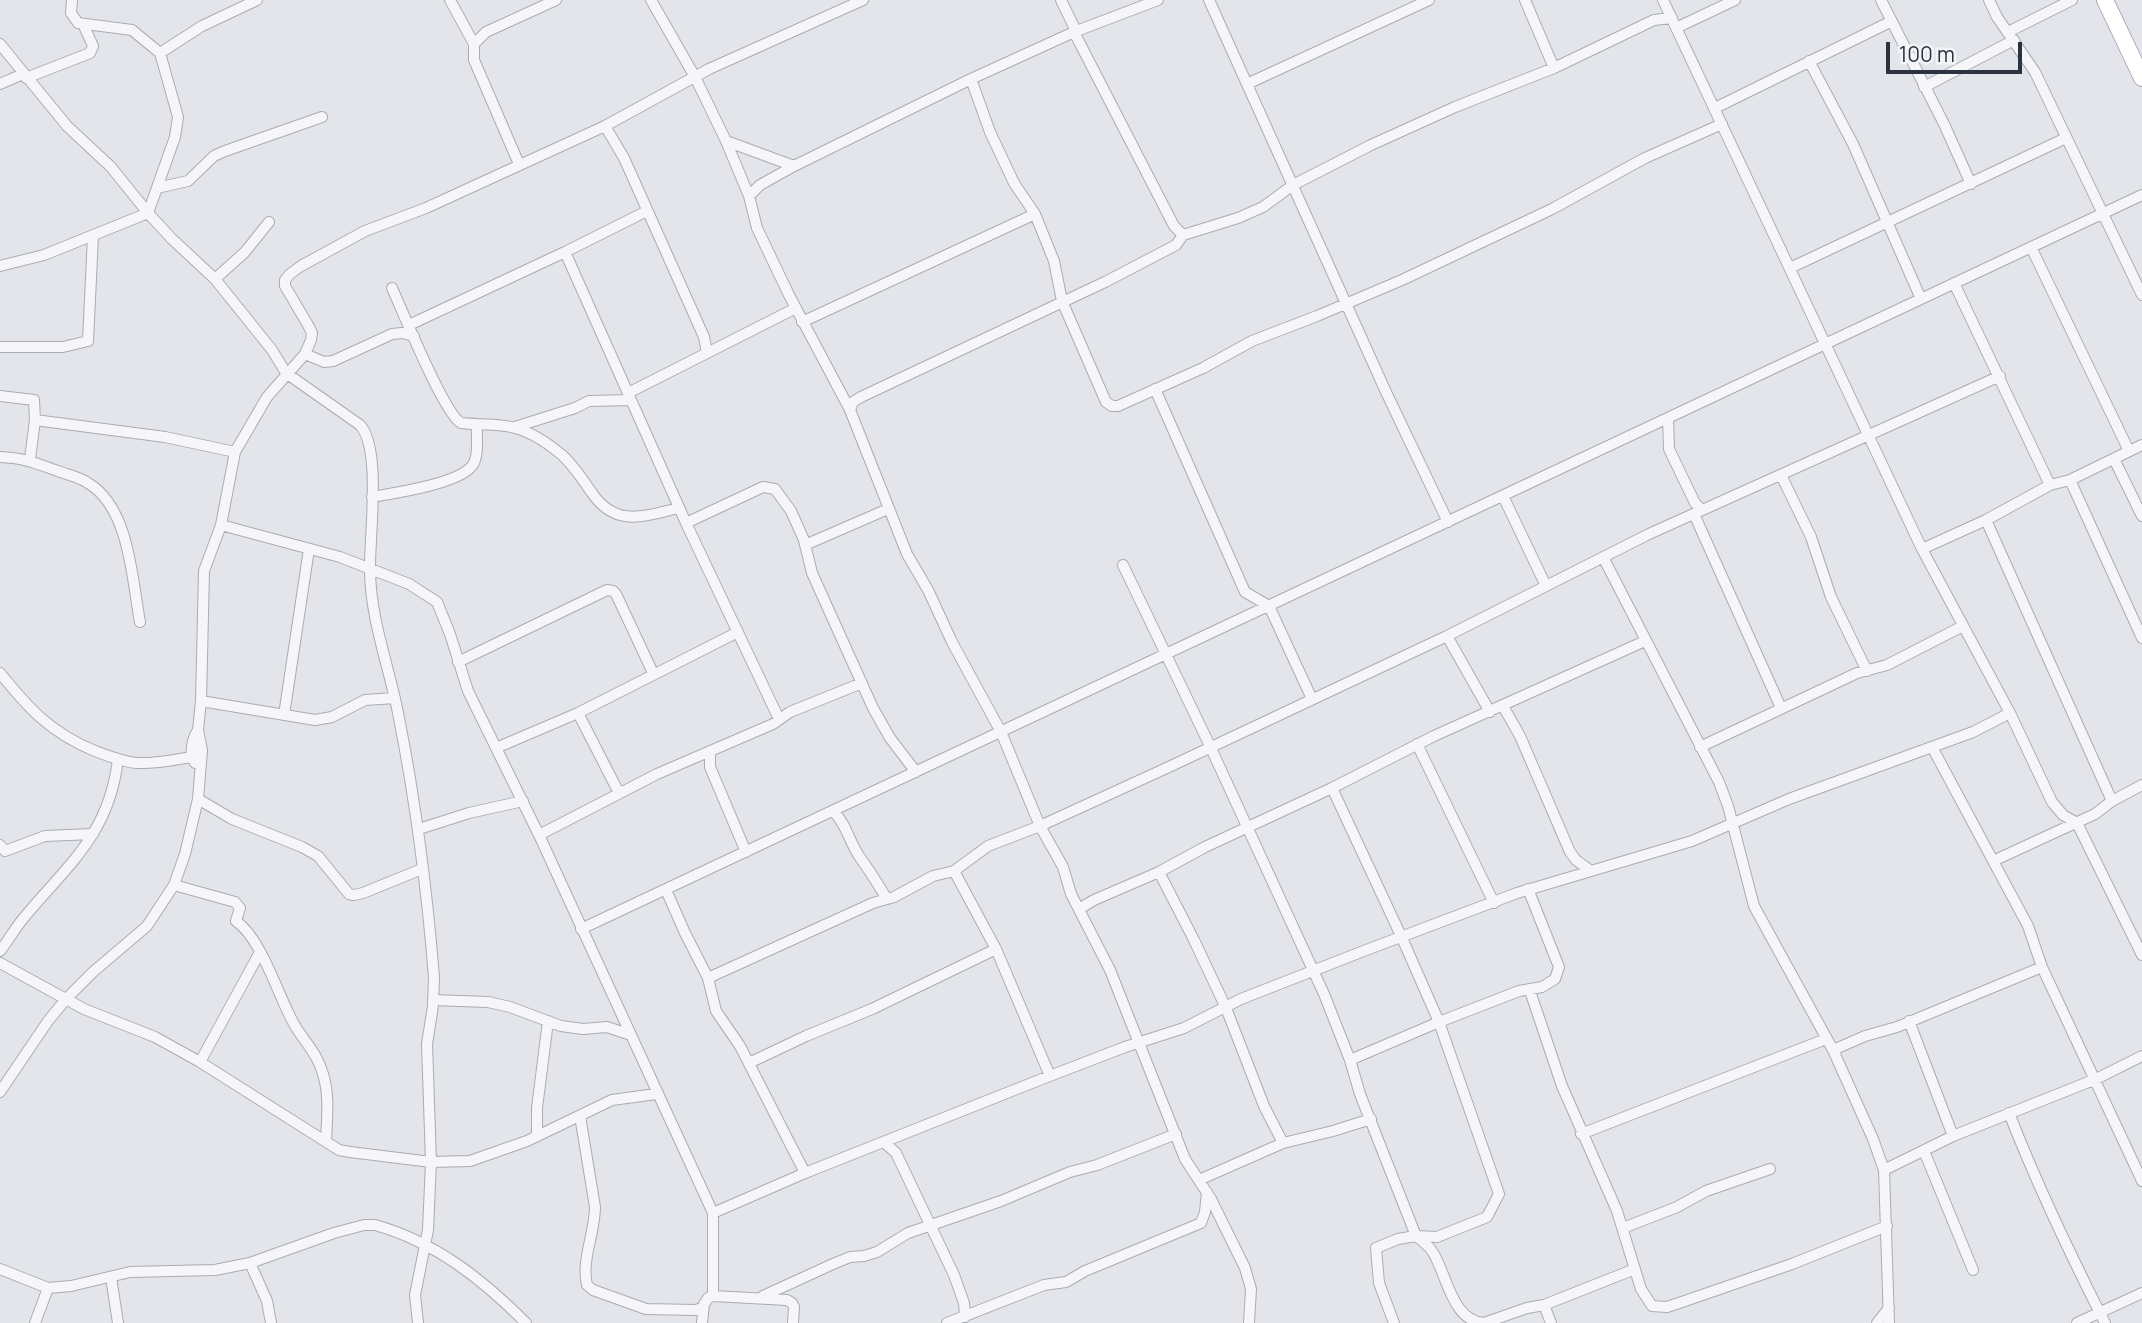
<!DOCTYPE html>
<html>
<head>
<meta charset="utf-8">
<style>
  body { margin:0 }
  #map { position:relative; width:2142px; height:1323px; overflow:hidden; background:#e3e5ea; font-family:Manrope,sans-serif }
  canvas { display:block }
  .scale { position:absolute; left:1886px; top:42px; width:136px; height:32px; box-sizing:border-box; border:4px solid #2d3241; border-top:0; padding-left:9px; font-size:21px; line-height:24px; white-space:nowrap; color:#2d3241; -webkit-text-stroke:5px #f3f4f7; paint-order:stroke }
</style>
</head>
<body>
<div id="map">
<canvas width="2142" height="1323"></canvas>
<div class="scale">100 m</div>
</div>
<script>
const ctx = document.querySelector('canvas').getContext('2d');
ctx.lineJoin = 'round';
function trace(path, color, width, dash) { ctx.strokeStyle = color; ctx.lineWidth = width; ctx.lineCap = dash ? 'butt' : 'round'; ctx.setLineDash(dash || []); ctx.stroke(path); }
const street = new Path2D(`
  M72 0 71 13 78 23 132 30 160 53
  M450 0 474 44
  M651 0 695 77 726 141 749 196
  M1061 0 1076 31
  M1209 0 1386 392 1448 522
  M1525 0 1554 68
  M1663 0 1922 549 2010 713 2052 802 2063 815 2077 823 2142 955
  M1881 0 1944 124 1971 184
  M1989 0 1997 17 2035 72 2142 295
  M1676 28 1735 0
  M1074 32 1174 226 1183 235 1238 218 1263 207 1293 185 1371 145 1455 107 1554 68 1654 20 1672 18
  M2008 32 2072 0
  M0 44 67 126 111 167 148 213 172 239 215 279 272 350 286 373 360 425C382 449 369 538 370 572 371 622 390 669 399 718 416 804 427 890 434 977L433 1006 427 1044 431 1162 428 1230 415 1295 418 1323
  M1809 61 1853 144 1921 299
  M26 78 90 53 93 46 83 24
  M971 79 990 132 1014 183 1035 214 1054 261 1062 301 1106 402 1112 406H1118L1203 368 1252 341 1317 316 1402 280 1552 209 1645 158 1722 124
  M0 84 23 74
  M1247 84 1429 0
  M1924 87 2014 40
  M1715 108 1890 22
  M605 126 624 158 704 337 707 353
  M726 141 794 166 971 79 1074 32 1158 0
  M519 164 474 60V44L486 32 556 0
  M794 166 760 185 749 196 757 228 789 295 850 410 907 554 928 590 952 642 1001 732 1040 826 1063 867 1071 894 1110 970 1185 1159 1211 1199 1245 1268 1251 1289 1249 1323
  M157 188 188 181 214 156 225 151 322 117
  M2031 247 2129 451
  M565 252 686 523 779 719
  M0 266 44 255 148 213 175 137 178 117 160 53 202 26 257 0
  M1790 268 2066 138
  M215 279 245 252 269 222
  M1954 283 2050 485
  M392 288C403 312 444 414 461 423 477 425 501 423 515 428 531 432 550 445 562 455 574 466 583 480 592 493 616 528 644 516 679 508
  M802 322 1035 214
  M409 325 565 252 647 211
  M0 347H63L88 341 93 236
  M305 354 324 362 333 361 392 334 402 333 414 336
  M1155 389 1245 592 1269 606 1312 699
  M628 393 796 308
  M0 396 34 400 35 420 30 459
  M850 410 853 402 861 397 1105 282 1176 245 1183 235
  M1668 418 1669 449 1695 503 1702 510
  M35 420 165 437 235 452
  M515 427 575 408 589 401 631 400
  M0 457C25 458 35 463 58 471 68 475 79 477 88 483 130 508 132 580 140 622
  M2114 459 2142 516
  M1781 475 1811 537 1831 597 1867 671
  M2070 480 2142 638
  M1503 496 1546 586
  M372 497C395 493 456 484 471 467 480 458 476 437 477 425
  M1694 514 1781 708
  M1986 520 2112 801
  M686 523 763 487 775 489 791 511 804 540 812 573 873 708 890 738 916 772
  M221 525 340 557 409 584 437 602 450 634 468 691 539 835 713 1213V1296L787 1300 792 1303 794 1307 793 1323
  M805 545 888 509
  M1922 549 1986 520 2050 485 2070 480 2142 445
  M1603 557 1719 782 1728 806 1754 906 1833 1050 1873 1139 1884 1170 1889 1323
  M1123 565 1210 746 1324 994 1350 1060 1360 1094 1416 1236 1398 1239 1376 1248 1379 1283 1394 1323
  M1447 636 1490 712
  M458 662 607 590 613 591 616 594 653 673
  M0 673C29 709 51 733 95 751 108 756 123 762 137 763 155 764 173 760 191 757
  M201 701 315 720 332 717 365 700 395 698
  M1503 706 1520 736 1570 852 1576 860 1591 871
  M578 713 619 793
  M284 715 309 549
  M1417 744 1494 903
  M1700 747 1857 673 1887 665 1963 626
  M1932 747 2028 926 2042 967 2142 1181
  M496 748 578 713 738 632
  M710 751V767L746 852
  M195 763C189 753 192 739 198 730
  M1332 788 1402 938 1439 1022 1499 1194 1487 1217 1437 1237 1416 1236
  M198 799 232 819 302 847 318 856 349 894 354 895 363 893 422 869
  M833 811C846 823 849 841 859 856 869 870 878 884 887 899
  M419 829 469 813 523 801
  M539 835 657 774 773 724 790 712 862 683
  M0 845 5 851 45 836 93 834
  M1993 861 2095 814 2112 801 2142 785
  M954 871 996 949 1050 1076
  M1159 872 1194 940 1226 1008 1264 1106 1283 1143 1333 1131 1371 1119
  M174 885 235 902 240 908 236 921C262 939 278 996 294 1024 303 1040 317 1053 322 1071 330 1093 327 1118 326 1141
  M666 890 685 933 708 978 716 1011 740 1046 805 1173
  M1079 909 1094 900 1159 872 1205 847 1332 788 1434 736 1645 641
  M581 929 2142 195
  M0 951C8 941 14 930 22 920 67 865 109 836 118 759
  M0 963 84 1009 155 1037 200 1062 339 1150 350 1152 431 1162 470 1161 527 1141 612 1100 656 1094
  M708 978 873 903 894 897 933 876 954 871 988 846 1040 826 1171 766 1447 636 1649 534 2000 376
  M1530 991 1562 1086 1617 1211 1641 1289 1652 1306 1667 1307 1679 1303 1792 1264 1887 1226
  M433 1000 488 1002 510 1007 561 1026 583 1029 607 1027 631 1035
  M1909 1021 1953 1136
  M1833 1050 1865 1036 1897 1027 2042 967
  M1350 1060 1439 1022 1519 991 1542 987 1555 979 1559 967 1528 889
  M200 1062 260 952
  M749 1063 806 1036 872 1009 996 949
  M0 1092 48 1021 66 999 93 972 147 926 174 885 185 854 198 799 202 750 198 730 201 701 204 571 221 525 235 452 267 397 305 354 311 340 312 333 308 325 285 286V280L290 274 301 266 365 231 426 208 605 126 709 69 863 0
  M2009 1113C2037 1185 2070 1254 2105 1323
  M580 1116 595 1207C595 1233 581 1260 587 1285L593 1290 646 1309 696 1310 702 1308 708 1298 713 1296
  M1581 1134 1826 1039
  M537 1136V1108L548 1021
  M884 1142 896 1153 954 1275 964 1303 965 1317
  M1924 1151 1973 1270
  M1884 1170 1953 1136 2096 1079 2142 1056
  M1199 1180 1283 1143
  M713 1213 805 1173 1042 1079 1125 1047 1184 1028 1241 999 1361 952 1517 893 1692 841 1789 799 1973 732 2010 713
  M1623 1228 1677 1207 1706 1191 1770 1169
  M1416 1236C1421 1240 1428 1245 1432 1251 1447 1273 1451 1321 1484 1323L1527 1308 1544 1305 1635 1269
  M250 1263 267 1301 271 1323
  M0 1269 48 1288 71 1286 130 1272 215 1270 250 1263 334 1233 364 1225H375C436 1242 483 1280 526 1323
  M111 1277 118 1323
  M763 1296 833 1264 850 1257 864 1256 877 1252 908 1233 1001 1201 1070 1172 1097 1165 1176 1134
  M1544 1305 1551 1323
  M35 1323 48 1288
  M702 1323 704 1304
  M947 1323 1044 1285 1066 1282 1085 1271 1201 1223 1205 1212 1207 1192
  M1877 1323 1889 1308
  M2077 1323 2142 1293`);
const secondary = new Path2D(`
  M2105 0 2142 78`);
trace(street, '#a9acb4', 12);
trace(secondary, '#a9acb4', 18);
trace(street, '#f6f6f9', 10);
trace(secondary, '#fff', 16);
</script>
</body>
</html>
